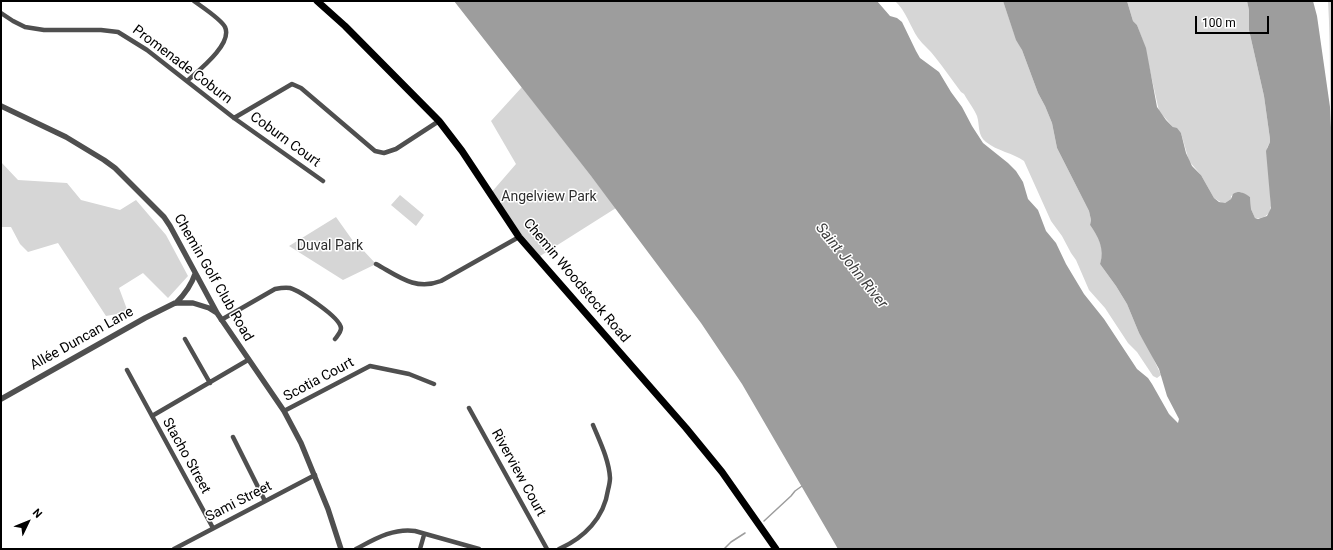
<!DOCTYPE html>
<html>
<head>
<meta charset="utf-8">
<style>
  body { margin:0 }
  #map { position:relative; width:1333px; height:550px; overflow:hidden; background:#fff; font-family:Roboto,sans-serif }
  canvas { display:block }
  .frame { position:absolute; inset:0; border:2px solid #000; pointer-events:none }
  .north { position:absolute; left:8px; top:502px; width:40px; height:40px; -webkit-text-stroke:3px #fff; paint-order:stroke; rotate:47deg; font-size:11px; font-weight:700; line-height:16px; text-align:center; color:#000 }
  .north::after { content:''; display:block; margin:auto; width:14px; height:18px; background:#000; clip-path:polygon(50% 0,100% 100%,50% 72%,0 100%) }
  .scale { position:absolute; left:1195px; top:16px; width:74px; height:18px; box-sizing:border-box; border:2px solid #000; border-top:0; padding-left:5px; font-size:12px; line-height:14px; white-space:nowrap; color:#000; -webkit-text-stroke:3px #fff; paint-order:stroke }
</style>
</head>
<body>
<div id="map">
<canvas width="1333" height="550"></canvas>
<div class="frame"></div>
<div class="north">N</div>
<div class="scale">100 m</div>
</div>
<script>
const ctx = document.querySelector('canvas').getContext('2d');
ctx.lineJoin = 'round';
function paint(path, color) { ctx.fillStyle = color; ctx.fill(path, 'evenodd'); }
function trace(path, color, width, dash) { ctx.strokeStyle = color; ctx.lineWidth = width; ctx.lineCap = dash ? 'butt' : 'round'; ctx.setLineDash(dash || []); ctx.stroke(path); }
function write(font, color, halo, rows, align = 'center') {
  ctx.font = font + ' Roboto,sans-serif'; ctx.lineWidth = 3; ctx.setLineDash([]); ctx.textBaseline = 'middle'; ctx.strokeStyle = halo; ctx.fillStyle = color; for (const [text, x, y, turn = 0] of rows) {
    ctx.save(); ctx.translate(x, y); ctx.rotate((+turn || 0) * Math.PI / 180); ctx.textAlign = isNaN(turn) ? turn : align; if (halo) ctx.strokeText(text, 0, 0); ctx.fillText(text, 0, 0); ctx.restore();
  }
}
const green = new Path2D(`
  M895 1H1003L1014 33 1022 50 1038 93 1045 106 1052 123 1057 148 1089 211 1091 220 1090 225C1099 237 1105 249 1100 264L1116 286 1127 304 1139 333 1149 349 1161 375 1157 378 1153 376 1137 352 1128 343 1105 308 1089 290 1076 260 1071 253 1062 236 1051 221 1024 161C1013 153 997 151 986 142 977 135 980 125 977 116 974 109 968 101 964 94L961 92C952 80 944 68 935 57 930 50 923 45 918 38 910 26 906 11 895 1Z
  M1127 1H1247L1249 10V30L1264 96 1270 139V142L1267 148 1271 206C1270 215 1264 219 1255 218L1251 209 1250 197 1241 192 1231 196V199L1225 203H1222L1214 198 1201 175 1189 161 1181 133 1173 127 1159 111 1144 44 1137 25 1133 21Z
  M1328 1H1332V148C1329 99 1331 50 1328 1Z
  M522 87 616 208 537 258 490 194 516 164 491 121Z
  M1 162 18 180 67 183 81 200 120 210 136 200 166 235 188 276 168 298 143 273 119 288 128 312 106 316 58 243 28 252 20 244 11 227H1Z
  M400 195 424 215 416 226 391 205Z
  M336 217 358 248 362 249 376 264 343 280 289 246Z`);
const water = new Path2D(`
  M454 1H877L890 16 897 18 902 22 916 51 920 58 939 72 951 92 962 107 972 126 983 143 1008 163 1016 171 1023 182 1028 199 1038 210 1046 231 1056 243 1066 264 1084 294 1104 319 1137 369 1148 378 1152 384 1169 414 1178 423 1179 419 1167 396 1159 369 1139 333 1127 304 1116 286 1100 264C1105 249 1098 236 1090 225L1091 220 1089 211 1057 148 1052 123 1045 106 1038 93 1022 50 1016 40 1003 1H1127L1133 21 1137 25 1146 48 1157 107 1166 120 1173 127 1177 128 1181 133 1186 153 1192 166 1201 175 1214 198 1219 202 1225 203 1231 199 1233 194C1240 190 1244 193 1250 197L1251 209 1255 218 1258 219 1267 216 1271 208 1266 151 1270 142V139L1264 96 1249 30V10L1247 1H1313L1317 16 1330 107 1332 148V549H838L742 384 701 323 591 176Z`);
const stream = new Path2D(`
  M764 521 791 496 795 491 802 486
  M724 549 731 542 745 533`);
const minor = new Path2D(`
  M1 13 13 21 25 27 44 30H101L118 32 147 50 234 118 323 181
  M187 81C198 71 233 44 225 27 221 19 202 7 194 1
  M234 118 292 84 301 88 375 151 384 153 396 149 439 121
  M376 264C398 276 415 291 441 281L519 237
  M221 320 275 289C280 288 285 287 290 288 300 291 340 317 341 328 341 332 338 335 335 339
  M185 339 210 383
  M127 370 213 528
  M469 408 547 549
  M284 411 370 366 409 374 434 384
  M152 416 248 360
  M233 437 265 501
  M174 549 315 475
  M356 549C375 539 393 528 415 531L479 549
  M420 549 424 535
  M559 549C584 538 604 518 608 490 609 486 610 482 610 478 609 460 600 442 593 425`);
const tertiary = new Path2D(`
  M1 106 66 137 104 160 115 168 164 217 170 226 217 313 284 411 301 443 328 509 341 549
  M176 303C185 294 191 286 195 274
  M1 399 145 318 175 303H193L209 308 217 313`);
const primary = new Path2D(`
  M317 1 345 26 439 121 462 151 519 237 686 428 722 472 776 549`);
const streetNames = [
  ["Promenade Coburn",182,65,37],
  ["Coburn Court",285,140,36],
  ["Chemin Golf Club Road",213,278,60],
  ["Chemin Woodstock Road",576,281,50],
  ["Allée Duncan Lane",82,339,-29],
  ["Scotia Court",319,380,-28],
  ["Stacho Street",186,456,61],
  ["Riverview Court",518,473,61],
  ["Sami Street",239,502,-27]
];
const parkNames = [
  ["Angelview Park",549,197],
  ["Duval Park",330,246]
];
const waterNames = [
  ["Saint John River",851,266,51]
];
paint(green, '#d6d6d6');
paint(water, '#9d9d9d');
trace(stream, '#9d9d9d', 1.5);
trace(minor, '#4f4f4f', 4.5);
trace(tertiary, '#4f4f4f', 5.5);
trace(primary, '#000', 7);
write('14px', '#000', '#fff', streetNames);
write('14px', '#2d2d2d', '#fff', parkNames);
write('italic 15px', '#3e3e3e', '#fff', waterNames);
</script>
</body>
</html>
